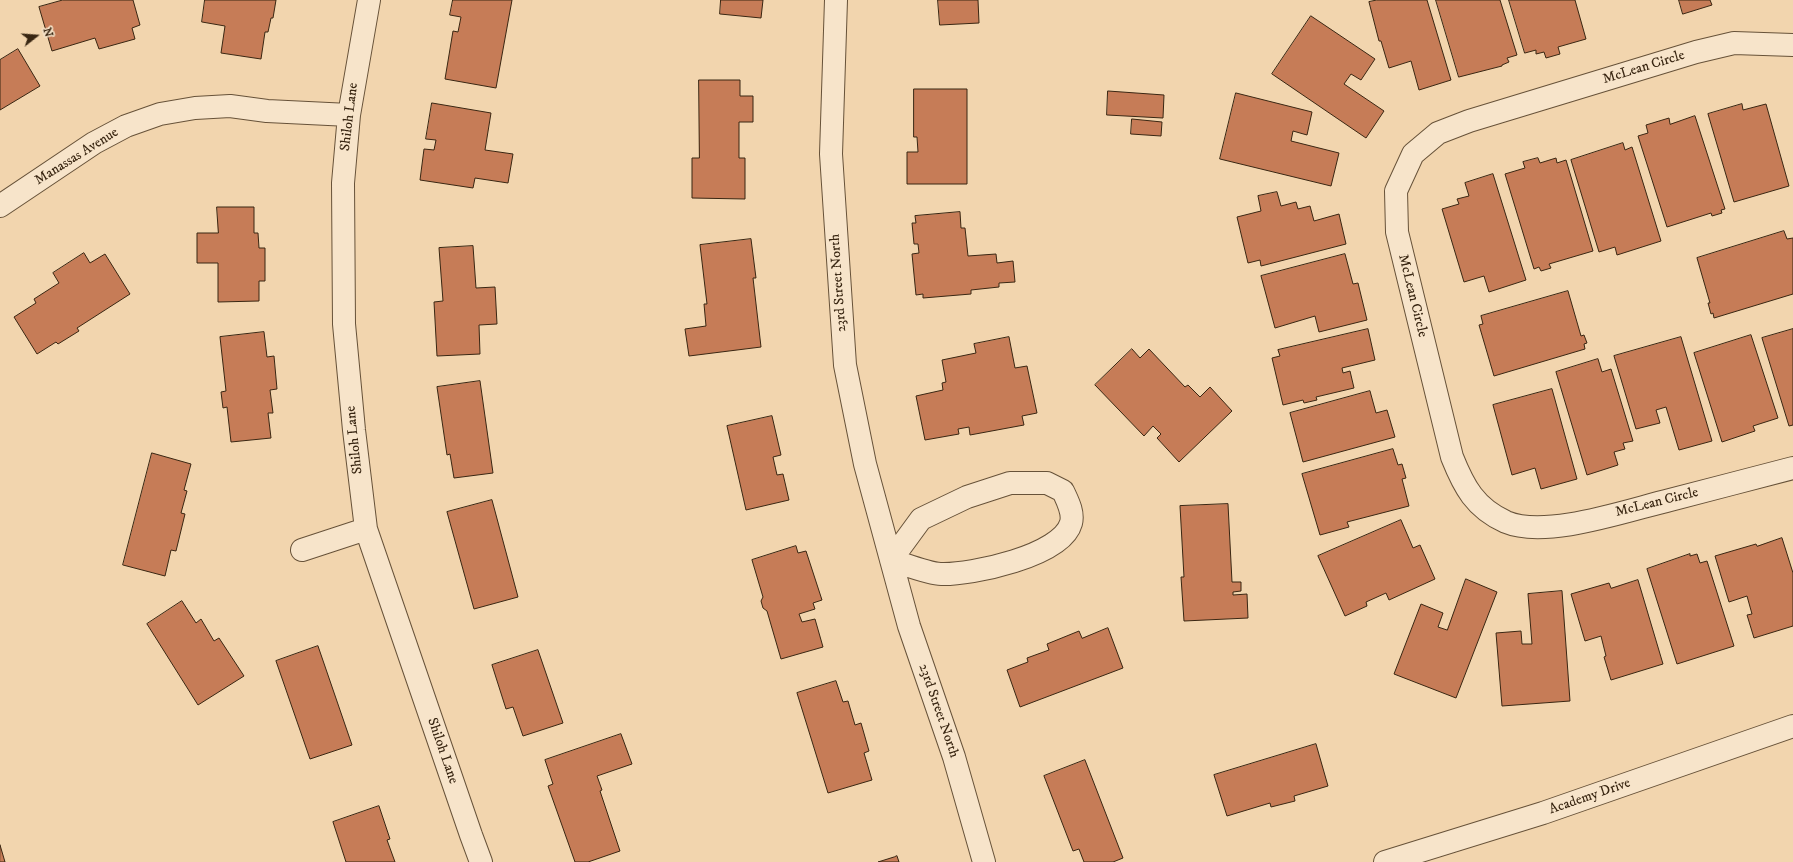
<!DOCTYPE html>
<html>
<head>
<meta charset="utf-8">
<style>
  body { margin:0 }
  #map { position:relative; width:1793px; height:862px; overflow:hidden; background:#f2d5ae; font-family:"IM FELL DW Pica",serif }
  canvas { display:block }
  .north { position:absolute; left:16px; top:16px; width:40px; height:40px; -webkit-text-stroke:3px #f7e4ca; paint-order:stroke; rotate:73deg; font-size:11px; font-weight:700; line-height:16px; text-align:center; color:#392612 }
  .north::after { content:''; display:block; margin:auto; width:14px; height:18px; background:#392612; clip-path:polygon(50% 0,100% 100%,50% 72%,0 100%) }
</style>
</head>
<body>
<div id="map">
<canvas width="1793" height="862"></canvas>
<div class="north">N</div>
</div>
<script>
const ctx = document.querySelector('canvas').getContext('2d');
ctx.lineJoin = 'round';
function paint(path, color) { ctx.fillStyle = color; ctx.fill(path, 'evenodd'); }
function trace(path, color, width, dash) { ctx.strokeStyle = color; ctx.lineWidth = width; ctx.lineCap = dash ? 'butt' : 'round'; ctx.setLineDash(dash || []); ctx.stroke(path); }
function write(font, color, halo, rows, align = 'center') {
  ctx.font = font + ' "IM FELL DW Pica",serif'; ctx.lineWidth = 3; ctx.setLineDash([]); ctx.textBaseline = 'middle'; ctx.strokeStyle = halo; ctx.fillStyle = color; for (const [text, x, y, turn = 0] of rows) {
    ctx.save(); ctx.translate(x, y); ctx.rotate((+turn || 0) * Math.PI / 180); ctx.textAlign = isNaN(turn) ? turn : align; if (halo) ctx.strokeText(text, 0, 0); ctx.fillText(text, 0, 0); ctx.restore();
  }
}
const building = new Path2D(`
  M63 0H133L140 25 132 28 135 39 99 49 95 38 52 51 39 7Z
  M205 0H276L273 18H271L268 32H265L261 59 221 53 225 26 202 22Z
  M453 0H512L496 88 445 79 453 31 458 32 461 17 450 15Z
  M721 0H763L761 18 720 14Z
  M938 0H978L979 23 940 25Z
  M1377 0H1427L1451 80 1419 90 1411 61 1389 68 1381 41H1379L1369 2Z
  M1436 0H1500L1517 55 1507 58 1509 62 1502 65V66L1459 77Z
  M1509 0H1575L1586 39 1558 47 1560 54 1546 58 1544 52 1536 54V50L1525 53Z
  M1679 0H1710L1712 5 1683 14Z
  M1311 16 1375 59 1361 80 1351 74 1344 84 1384 111 1366 138 1272 74Z
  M18 49 40 86 0 110V60Z
  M699 80H740V96H753V122H739V158H745V199L692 198V158H699Z
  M914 89H967V184H907V152H918L917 137H914Z
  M1108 91 1164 95 1163 118 1107 115Z
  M1236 93 1312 112 1307 135 1293 131 1291 141 1339 153 1331 186 1220 159Z
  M432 103 491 113 485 150 513 154 508 183 475 178 473 188 420 180 424 149 434 150 436 140 426 139Z
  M1742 104 1743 110 1766 104 1789 186 1734 202 1708 114Z
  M1695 116 1725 209 1721 210 1722 213 1712 216 1711 213 1667 227 1638 136 1648 133 1646 125 1669 118 1670 124Z
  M1132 119 1162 122 1161 136 1131 134Z
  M1623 143 1625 150 1632 147 1661 241 1617 255 1615 247 1599 252 1571 160Z
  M1538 158 1540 163 1556 158 1557 163 1566 160 1593 251 1549 264 1551 268 1541 271 1539 267 1534 269 1505 174 1525 168 1523 162Z
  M1493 174 1526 280 1489 292 1484 276 1464 282 1442 209 1459 204 1457 199 1469 196 1465 183Z
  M1277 192 1281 206 1296 202 1298 209 1310 206 1314 221 1339 214 1346 244 1261 266 1260 260 1248 263 1237 217 1261 211 1258 196Z
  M217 207H254V233H258L259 248H265V281H259V301L218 302V263H197V233H218Z
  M960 212 961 228H965L968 256 996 254 997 263 1013 261 1015 282 999 283V287L971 290V294L923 298V294L916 295 912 254 919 253 918 244H914L912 223H916L915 216Z
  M1784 231 1787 239 1793 238V294L1714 318 1713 313 1711 314 1708 303H1710L1697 258Z
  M751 239 756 278H753L761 347 689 356 685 329 706 326 704 304H707L700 245Z
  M473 246 476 288 495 287 497 324 479 325 480 354 437 356 434 302 443 301 439 248Z
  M84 253 90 263 105 254 130 294 77 328 79 331 58 344 56 342 37 354 14 317 36 303 34 299 59 283 53 273Z
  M1345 254 1353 284 1358 283 1367 320 1319 332 1315 316 1275 328 1261 276Z
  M1568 291 1581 336 1584 335 1587 343 1584 344 1585 349 1494 376 1479 325 1483 324 1481 316Z
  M1368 329 1375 360 1342 368 1343 373 1350 371 1354 388 1316 397 1317 400 1304 403 1303 400 1283 405 1272 358 1280 356 1278 350Z
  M1793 329V425L1789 426 1762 338Z
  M264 332 267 357 274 356 277 389 270 390 273 413H268L271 438 231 442 227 407 223 408 221 392 226 391 220 337Z
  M1751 335 1778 418 1753 426 1755 431 1722 442 1694 353Z
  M1009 337 1015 368 1027 366 1037 413 1022 416 1024 425 970 435 969 427 958 429 959 434 925 440 916 396 943 390 942 383 946 382 942 360 976 353 974 344Z
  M1681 337 1712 441 1679 450 1666 407 1656 410 1660 423 1636 429 1614 356Z
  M1132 349 1140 358 1149 349 1185 387 1188 385 1200 397 1210 387 1232 411 1179 462 1157 438 1161 434 1153 426 1144 436 1095 385Z
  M1598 359 1602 372 1611 369 1633 441 1623 443 1625 449 1614 452 1618 465 1587 475 1556 372Z
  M480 381 493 473 454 478 450 454 447 455 437 387Z
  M1552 389 1577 479 1541 489 1535 468 1512 475 1493 405Z
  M1370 391 1376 413 1387 410 1395 437 1303 462 1290 413Z
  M772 416 781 455 773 457 777 475 783 474 789 500 746 510 727 426Z
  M1393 449 1398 465 1402 464 1406 478 1402 479 1409 506 1347 522 1349 527 1320 535 1302 474Z
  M152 453 191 464 184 490 187 491 181 513 185 514 176 551 171 550 165 576 123 565Z
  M492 500 518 597 474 609 447 512Z
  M1228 504 1232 582H1241V591L1233 592V595L1247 594 1248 618 1184 621 1181 577H1184L1180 506Z
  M1401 520 1413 548 1420 545 1435 579 1389 600 1386 593 1366 602 1367 606 1345 616 1318 556Z
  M1782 538 1793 573V626L1754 638 1747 615 1752 614 1747 596 1729 602 1715 556 1756 544 1757 546Z
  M796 546 798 553 806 551 822 600 813 603 815 609 799 614 802 622 815 619 823 647 781 659 767 611 763 608 761 601 763 597 752 560Z
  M1690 554V556L1697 554 1700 563 1707 561 1734 646 1677 664 1647 569Z
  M1466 579 1497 592 1456 698 1394 674 1421 604 1443 613 1438 627 1447 630Z
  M1638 580 1663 664 1611 680 1604 657 1606 656 1601 636 1585 641 1571 594 1609 583 1611 588Z
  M1562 591 1570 701 1502 706 1496 633 1521 631 1522 644H1532L1528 594Z
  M182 601 196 623 201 619 214 641 219 638 244 676 198 705 147 624Z
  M1108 628 1123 668 1020 707 1007 670 1028 662 1027 658 1049 650 1047 644 1079 631 1082 638Z
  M318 646 352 745 310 759 276 661Z
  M538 650 563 723 523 736 513 707 506 709 492 665Z
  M836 681 843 702 848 701 855 725 861 723 869 751 864 753 872 780 828 793 797 693Z
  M621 734 632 764 597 776 602 790 600 791 620 851 588 862H575L548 786 553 784 545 760Z
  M1316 744 1328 786 1294 796 1295 801 1271 807 1270 803 1227 816 1214 775Z
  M1085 760 1123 858 1113 862H1084L1079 849 1073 851 1044 776Z
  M379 806 390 839 387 840 395 862H346L333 822Z
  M0 845 5 862H0Z
  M897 856 899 862H878L894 857Z`);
const minor = new Path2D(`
  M369 0 349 115 343 183 344 324 354 430 366 529 471 835 481 862
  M836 0 831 154 845 365 865 464 909 626 954 757 984 862
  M1793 45 1734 43 1696 52 1469 121 1438 133 1413 154 1396 191 1397 232 1452 457C1464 487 1475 508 1506 522 1546 539 1628 510 1670 500 1711 489 1752 479 1793 468
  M0 206 94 143 126 126 160 114 195 108 230 106 267 111 349 115
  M1010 483H1047L1063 491C1067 500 1074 512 1071 523 1062 556 971 575 941 574 929 574 904 564 891 560L921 519 967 497Z
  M302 550 366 529`);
const tertiary = new Path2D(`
  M1385 862 1543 813 1793 726`);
const streetNames = [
  ["McLean Circle",1644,68,-17],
  ["Shiloh Lane",350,117,-83],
  ["Manassas Avenue",77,157,-32],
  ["23rd Street North",839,283,-94],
  ["McLean Circle",1412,296,76],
  ["Shiloh Lane",355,440,-96],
  ["McLean Circle",1657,503,-14],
  ["23rd Street North",938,711,71],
  ["Shiloh Lane",442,751,71],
  ["Academy Drive",1590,797,-19]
];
paint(building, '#c67c57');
trace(building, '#392612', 1);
trace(minor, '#675239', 24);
trace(tertiary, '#675239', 24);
trace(minor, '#f7e4ca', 22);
trace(tertiary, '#f7e4ca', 22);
write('14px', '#392612', '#f7e4ca', streetNames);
</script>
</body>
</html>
